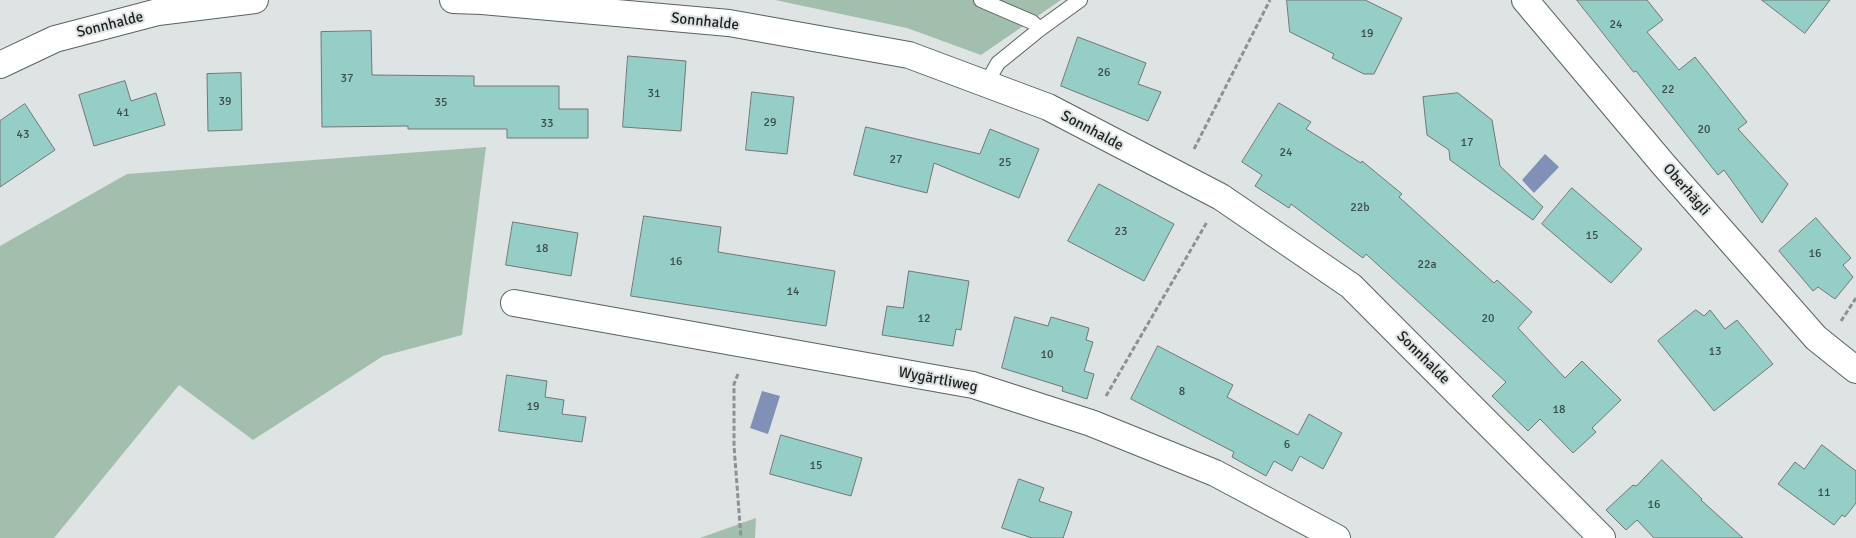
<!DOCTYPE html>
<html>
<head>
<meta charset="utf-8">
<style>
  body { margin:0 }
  canvas { display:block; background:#dee3e4 }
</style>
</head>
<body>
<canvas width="1856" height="538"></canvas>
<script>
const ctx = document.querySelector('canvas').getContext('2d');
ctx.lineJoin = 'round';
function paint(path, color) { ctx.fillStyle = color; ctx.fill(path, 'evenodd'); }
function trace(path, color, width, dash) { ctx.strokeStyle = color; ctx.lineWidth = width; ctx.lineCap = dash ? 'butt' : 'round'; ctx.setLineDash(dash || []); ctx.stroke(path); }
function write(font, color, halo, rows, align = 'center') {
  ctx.font = font + ' Signika,sans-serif'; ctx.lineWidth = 4; ctx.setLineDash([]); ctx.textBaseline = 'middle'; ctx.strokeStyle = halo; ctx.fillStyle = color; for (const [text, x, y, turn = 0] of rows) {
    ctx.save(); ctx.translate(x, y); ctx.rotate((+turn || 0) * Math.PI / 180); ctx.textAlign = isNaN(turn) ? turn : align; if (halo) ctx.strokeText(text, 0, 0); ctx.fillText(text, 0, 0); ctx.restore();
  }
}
const green = new Path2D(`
  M775 0H1061L981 55 907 28Z
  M486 147 462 335 383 356 253 440 179 385 54 538H0V246L127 174Z
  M756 518 755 538H700Z`);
const water = new Path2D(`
  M1545 154 1559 167 1534 193 1522 180Z
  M762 391 780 396 768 434 750 428Z`);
const building = new Path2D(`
  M1287 0H1365L1402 18 1374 74H1364L1332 58 1334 54 1290 32Z
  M1577 0H1647L1663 20 1647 32 1679 70 1695 57 1747 122 1738 129 1788 184 1762 223 1724 170 1718 175 1636 71 1634 72Z
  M1762 0H1830L1805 33Z
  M371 31 372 75 474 76V86H559V109H588V138H507V129H408V126L322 127 321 32Z
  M1078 37 1146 63 1138 84 1161 92 1148 121 1061 86Z
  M628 56 686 61 681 131 623 127Z
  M241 73 242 130 208 131 207 74Z
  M125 81 131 101 156 93 165 125 94 146 79 95Z
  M752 92 794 97 787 154 746 150Z
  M1458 93 1492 120 1500 166 1543 207 1533 220 1450 160 1449 150 1427 135 1423 97Z
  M1279 103 1311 122 1306 129 1361 163 1362 161 1402 194 1399 197 1494 283 1497 280 1532 312 1518 328 1565 378 1582 361 1621 400 1592 428 1596 432 1573 453 1540 419 1528 431 1492 396 1506 382 1366 254 1363 258 1291 204 1289 208 1255 186 1262 175 1242 162Z
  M25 104 55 150 0 187V121Z
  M866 127 980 154 990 129 1039 149 1019 198 934 163 927 193 854 175Z
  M1099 184 1174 224 1144 281 1068 241Z
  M1572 188 1642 249 1611 283 1542 224Z
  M644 216 721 227 718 252 835 271 826 326 631 296Z
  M1816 218 1851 258 1843 265 1853 277 1835 299 1818 287 1813 291 1779 251Z
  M513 222 578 233 571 276 506 265Z
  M909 271 969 281 961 330 956 329 953 346 882 335 887 306 903 308Z
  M1696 310 1704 316 1710 310 1725 329 1737 320 1773 364 1714 411 1658 341Z
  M1015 317 1048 326 1051 317 1089 328 1086 340 1093 342 1084 371 1094 374 1087 399 1062 391 1063 387 1002 368Z
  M1158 346 1233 385 1227 397 1298 435 1309 414 1342 433 1323 469 1300 456 1292 471 1274 461 1266 476 1232 457 1234 452 1131 399Z
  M507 375 547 381 545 397 564 400 562 414 586 417 582 442 499 431Z
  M781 435 862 458 851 496 770 474Z
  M1822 445 1856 471V503L1845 517 1842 515 1834 525 1778 484 1795 462 1804 469Z
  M1662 460 1702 499 1701 500 1743 538H1654L1637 520 1626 530 1606 510 1633 485 1636 486Z
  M1019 479 1044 488 1039 501 1072 512 1063 538H1032L1002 528Z`);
const path = new Path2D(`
  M1194 149 1270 0
  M1841 321 1856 298
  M738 374 734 384V446L741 538
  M1106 396 1207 222`);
const lane = new Path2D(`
  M981 0 1032 22 1040 29
  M986 84 998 63 1040 29 1080 0`);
const street = new Path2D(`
  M453 0 482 1 729 23 909 55 1048 107 1221 197 1351 286 1602 538
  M1525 0 1663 164 1816 338 1856 370
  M0 65 55 39 158 12 255 0
  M514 303 973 385 1091 423 1215 473 1337 538`);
const numberNames = [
  ["24",1616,25],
  ["19",1367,34],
  ["26",1104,73],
  ["37",347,79],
  ["22",1668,90],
  ["31",654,94],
  ["39",225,102],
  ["35",441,103],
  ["41",123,113],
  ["29",770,123],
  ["33",547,124],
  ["20",1704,130],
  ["43",23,135],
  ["17",1467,143],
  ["24",1286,153],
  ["27",896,160],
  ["25",1005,163],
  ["22b",1360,208],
  ["23",1121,232],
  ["15",1592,236],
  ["18",542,249],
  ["16",1815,254],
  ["16",676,262],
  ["22a",1427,265],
  ["14",793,292],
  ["12",924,319],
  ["20",1488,319],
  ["13",1715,352],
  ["10",1047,355],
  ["8",1182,392],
  ["19",533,407],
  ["18",1559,410],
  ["6",1287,445],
  ["15",816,466],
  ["11",1824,493],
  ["16",1654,505]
];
const streetNames = [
  ["Sonnhalde",705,22,6],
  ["Sonnhalde",110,25,-14],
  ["Sonnhalde",1092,131,28],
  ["Oberhägli",1686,190,49],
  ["Sonnhalde",1423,358,45],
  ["Wygärtliweg",938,380,11]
];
paint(green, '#a2bfae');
paint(water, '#8090b6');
paint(building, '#95cec7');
trace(building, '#727776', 1);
trace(lane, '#5c6161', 16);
trace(street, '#5c6161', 28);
trace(path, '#8d9191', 3, [5, 2.5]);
trace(lane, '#fff', 14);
trace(street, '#fff', 26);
write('12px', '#3c4c4a', null, numberNames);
write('15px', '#1e2020', '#dee3e4', streetNames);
</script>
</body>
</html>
